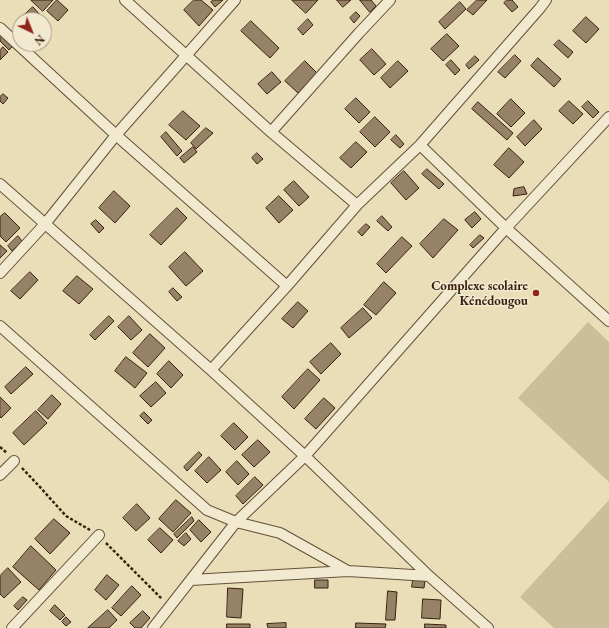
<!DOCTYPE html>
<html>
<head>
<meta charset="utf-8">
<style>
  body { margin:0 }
  #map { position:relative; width:609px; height:628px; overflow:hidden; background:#e9deb8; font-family:"EB Garamond",serif }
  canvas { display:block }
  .north { position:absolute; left:12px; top:12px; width:40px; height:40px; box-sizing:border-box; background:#f1ead1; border:1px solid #a79983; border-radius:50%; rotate:137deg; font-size:11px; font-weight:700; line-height:16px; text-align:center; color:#391f0f }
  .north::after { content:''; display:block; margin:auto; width:14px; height:18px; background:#8f2418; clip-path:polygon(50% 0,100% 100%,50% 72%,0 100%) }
</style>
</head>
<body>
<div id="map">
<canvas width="609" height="628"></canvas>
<div class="north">N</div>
</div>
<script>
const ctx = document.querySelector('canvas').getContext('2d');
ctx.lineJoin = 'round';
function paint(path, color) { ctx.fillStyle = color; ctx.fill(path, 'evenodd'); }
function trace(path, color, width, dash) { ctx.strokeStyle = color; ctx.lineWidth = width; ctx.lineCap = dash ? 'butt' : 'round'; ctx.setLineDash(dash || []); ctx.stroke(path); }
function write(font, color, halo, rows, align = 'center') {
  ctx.font = font + ' "EB Garamond",serif'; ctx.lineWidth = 3; ctx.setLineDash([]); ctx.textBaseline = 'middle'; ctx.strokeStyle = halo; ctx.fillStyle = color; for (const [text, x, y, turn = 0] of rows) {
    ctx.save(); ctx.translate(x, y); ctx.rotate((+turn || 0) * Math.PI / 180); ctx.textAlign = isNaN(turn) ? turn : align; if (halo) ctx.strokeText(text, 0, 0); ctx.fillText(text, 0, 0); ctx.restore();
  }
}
const green = new Path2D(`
  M588 322 609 342V482L518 398Z
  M609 500V628H554L520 597Z`);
const building = new Path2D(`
  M31 0H53L43 11Z
  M57 0 68 10 58 21 47 11Z
  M194 0H201L213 10 199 26 184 10Z
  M214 0H223L215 7 211 2Z
  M292 0H318L306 13Z
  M337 0H351L343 7Z
  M360 0H371L376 6 370 12Z
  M477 0H487L473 15 467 10Z
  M507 0H512L518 7 512 12 504 3Z
  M460 2 466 9 445 29 439 22Z
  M33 7 41 16 37 20H21L20 19Z
  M356 12 360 16 354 23 350 18Z
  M586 17 599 29 586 43 573 31Z
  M308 19 313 25 303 35 298 29Z
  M251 21 279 48 270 58 241 31Z
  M4 34 14 45 9 50 0 41V38Z
  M447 34 459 46 443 61 431 49Z
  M559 40 573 52 568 58 554 45Z
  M3 47 8 52 0 60V51Z
  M372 49 386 64 374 75 360 60Z
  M515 55 521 61 505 78 498 72Z
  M475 56 479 60 469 69 466 65Z
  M538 58 561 79 554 87 531 66Z
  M451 60 460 70 455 75 446 65Z
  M305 61 317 73 298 93 285 81Z
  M398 61 408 71 390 88 381 78Z
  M272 72 281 82 267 94 258 84Z
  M3 94 8 98 3 104 0 101V97Z
  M356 98 370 112 359 123 345 109Z
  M511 99 525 113 511 127 497 114Z
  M569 101 583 114 573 124 559 111Z
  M588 101 599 112 593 118 582 107Z
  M478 102 513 133 507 140 472 109Z
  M183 111 200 126 186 140 169 125Z
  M375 117 390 132 375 147 360 132Z
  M534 120 542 129 525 146 517 137Z
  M206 128 213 133 196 149 191 143Z
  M166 132 182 151 177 156 161 137Z
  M396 135 404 144 400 148 391 140Z
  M356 142 367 152 351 168 340 158Z
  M193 147 197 152 184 163 180 158Z
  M509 148 524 162 509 178 494 165Z
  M257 153 263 159 257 164 252 158Z
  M427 169 444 184 439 189 422 174Z
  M404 171 419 188 406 200 391 183Z
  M294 181 309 197 299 206 284 190Z
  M524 187 527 194 513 196 514 189Z
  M114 191 130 206 115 223 99 208Z
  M279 196 293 210 279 223 266 208Z
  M177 208 187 218 161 245 150 235Z
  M475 212 481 219 472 228 465 220Z
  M5 213 20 228 6 242 0 236V217Z
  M382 216 392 227 388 231 377 221Z
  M444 219 458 230 433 258 420 244Z
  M96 220 104 228 99 233 91 224Z
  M366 224 370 227 362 236 358 232Z
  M480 235 484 238 473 248 470 245Z
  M18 236 22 241 12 251 8 246Z
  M402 237 412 246 386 273 377 264Z
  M0 245 7 251 0 258Z
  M185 252 203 271 186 286 169 267Z
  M30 272 38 280 20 299 11 291Z
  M77 276 93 289 79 304 63 291Z
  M384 282 396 293 376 315 364 305Z
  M173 288 182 297 177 301 169 292Z
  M298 302 308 311 293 328 282 319Z
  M363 308 372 318 349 338 341 328Z
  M109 316 114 321 95 340 90 335Z
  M129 316 142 330 131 340 118 327Z
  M150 334 165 348 148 367 133 353Z
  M331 343 341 354 321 374 310 362Z
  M126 357 147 373 135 388 115 371Z
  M169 361 183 375 171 388 157 374Z
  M26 367 33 374 11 394 5 387Z
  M308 369 320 380 294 409 282 397Z
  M156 382 166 393 151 407 140 396Z
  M52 395 61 404 48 419 38 410Z
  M0 397 11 408 1 418 0 416Z
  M324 398 335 408 316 429 305 419Z
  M36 411 47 423 24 445 13 433Z
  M144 412 152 420 148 424 140 416Z
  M234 423 248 437 235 450 221 436Z
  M258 440 270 452 254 467 242 455Z
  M199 452 202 455 187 471 184 467Z
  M209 457 221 470 207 483 195 471Z
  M237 461 249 474 238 485 226 472Z
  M255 477 263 485 243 504 236 496Z
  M176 500 191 513 173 532 159 519Z
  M137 504 150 518 136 531 123 518Z
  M192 517 194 521 177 538 174 534Z
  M54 519 70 533 50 554 35 539Z
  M199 520 211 532 201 542 190 530Z
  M160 528 173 540 161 553 148 540Z
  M186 533 191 539 184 546 178 541Z
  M31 546 56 570 39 590 13 567Z
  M8 568 21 582 4 598 0 594V576Z
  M107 575 119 585 106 600 95 590Z
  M315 580H328V588H315Z
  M413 580H425L424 588 412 587Z
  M132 586 141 595 121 616 112 608Z
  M228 588 243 589 241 618 227 617Z
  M388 591 397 592 395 620H386Z
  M23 597 27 600 18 610 14 606Z
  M423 599 441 600 440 619 422 618Z
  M55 605 65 615 60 620 50 611Z
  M108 610 117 620 109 628H88Z
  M143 611 150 618 141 628H135L130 623Z
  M66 617 71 622 66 626 62 622Z
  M286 623V628H268L267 624Z
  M356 623 386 624 385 628H356Z
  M227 624H250V628H227Z
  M425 624 446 625V628H425Z`);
const path = new Path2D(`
  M0 447 7 453
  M22 468 39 486 66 516 90 530
  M106 543 162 599`);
const minor = new Path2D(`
  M125 0 271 132 357 205 287 286 211 370
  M0 28 116 135 287 286
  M271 132 359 33 390 0
  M420 145 506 228 609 321
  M0 184 211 370 305 456 429 576 488 628
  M357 205 420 145 540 8 546 0
  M0 273 45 224 116 135 235 0
  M0 326 207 510 236 522 280 533 348 571
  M0 475 14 461
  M191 580 348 571 429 576
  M12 628 99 535
  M153 628 236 522 305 456 506 228 609 117`);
const markers = [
  [536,293,4,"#8f2418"]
];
const poiNames = [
  ["Complexe scolaire",528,286],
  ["Kénédougou",528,301]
];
paint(green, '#cbbe9b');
paint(building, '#958267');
trace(building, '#391f0f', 1);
trace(minor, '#654f39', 12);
trace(path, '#391f0f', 2.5, [3, 2]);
trace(minor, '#f1ead1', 10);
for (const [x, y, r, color] of markers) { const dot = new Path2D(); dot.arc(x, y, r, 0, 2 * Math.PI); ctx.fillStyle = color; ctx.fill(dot); trace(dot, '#f1ead1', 1.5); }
write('bold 13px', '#391f0f', '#f1ead1', poiNames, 'right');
</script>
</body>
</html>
